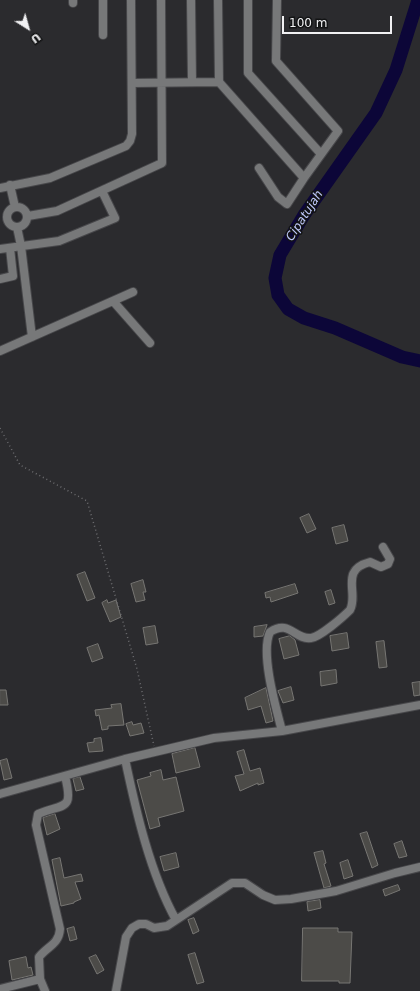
<!DOCTYPE html>
<html>
<head>
<meta charset="utf-8">
<style>
  body { margin:0 }
  #map { position:relative; width:420px; height:991px; overflow:hidden; background:#2b2b2e; font-family:"DejaVu Sans",sans-serif }
  canvas { display:block }
  .north { position:absolute; left:8px; top:8px; width:40px; height:40px; -webkit-text-stroke:3px #131415; paint-order:stroke; rotate:143deg; font-size:11px; font-weight:700; line-height:16px; text-align:center; color:#f1f1f3 }
  .north::after { content:''; display:block; margin:auto; width:14px; height:18px; background:#f1f1f3; clip-path:polygon(50% 0,100% 100%,50% 72%,0 100%) }
  .scale { position:absolute; left:282px; top:16px; width:110px; height:18px; box-sizing:border-box; border:2px solid #f1f1f3; border-top:0; padding-left:5px; font-size:12px; line-height:14px; white-space:nowrap; color:#f1f1f3; -webkit-text-stroke:3px #131415; paint-order:stroke }
</style>
</head>
<body>
<div id="map">
<canvas width="420" height="991"></canvas>
<div class="north">U</div>
<div class="scale">100 m</div>
</div>
<script>
const ctx = document.querySelector('canvas').getContext('2d');
ctx.lineJoin = 'round';
function trace(path, color, width, dash) { ctx.strokeStyle = color; ctx.lineWidth = width; ctx.lineCap = dash ? 'butt' : 'round'; ctx.setLineDash(dash || []); ctx.stroke(path); }
function paint(path, color) { ctx.fillStyle = color; ctx.fill(path, 'evenodd'); }
function write(font, color, halo, rows, align = 'center') {
  ctx.font = font + ' "DejaVu Sans",sans-serif'; ctx.lineWidth = 3; ctx.setLineDash([]); ctx.textBaseline = 'middle'; ctx.strokeStyle = halo; ctx.fillStyle = color; for (const [text, x, y, turn = 0] of rows) {
    ctx.save(); ctx.translate(x, y); ctx.rotate((+turn || 0) * Math.PI / 180); ctx.textAlign = isNaN(turn) ? turn : align; if (halo) ctx.strokeText(text, 0, 0); ctx.fillText(text, 0, 0); ctx.restore();
  }
}
const river = new Path2D(`
  M418 0 396 70 376 113 304 215 280 255 275 278 278 295 288 309 304 318 335 328 402 357 420 361`);
const building = new Path2D(`
  M309 514 316 529 307 533 300 518Z
  M344 525 348 541 336 544 332 528Z
  M85 572 95 598 87 601 77 575Z
  M143 580 146 592H143L145 600 136 602 131 584Z
  M295 584 298 593 271 602 270 597 266 598 265 593Z
  M331 590 335 603 329 605 325 592Z
  M107 600 108 603 116 600 121 617 110 622 102 603Z
  M267 625 263 636 254 637V627Z
  M155 626 158 643 146 645 143 628Z
  M347 633 349 648 332 651 330 636Z
  M290 636 295 640 299 655 284 659 279 639Z
  M384 641 387 667 379 668 376 642Z
  M98 644 103 658 92 662 87 648Z
  M336 670 337 683 321 686 320 672Z
  M420 682V695L414 696 412 683Z
  M291 687 294 700 283 703 278 691Z
  M266 688 273 721 266 723 261 706 248 710 245 698Z
  M0 690H6L8 705H0Z
  M121 704 124 725 108 726V729L102 730 99 715 96 716 95 710 112 708 111 705Z
  M132 722 133 725 141 723 144 733 130 736 126 724Z
  M101 738 103 751 89 752 87 743 94 742V739Z
  M195 748 200 767 176 773 172 754Z
  M244 750 250 771 260 768 264 783 258 785V783L240 791 235 776 244 774 237 752Z
  M7 759 12 778 4 780 0 761Z
  M161 770 163 780 176 777 184 811 158 818 160 826 150 829 137 780 151 776 150 773Z
  M80 777 84 789 76 791 73 779Z
  M55 814 60 829 47 835 43 818Z
  M367 832 378 865 372 868 360 834Z
  M402 841 407 856 399 858 394 844Z
  M323 851 326 863 324 864 331 886 324 888 314 853Z
  M176 853 179 867 164 871 160 857Z
  M60 858 64 878 81 874 83 881 75 882 81 899 74 902V903L61 906 52 860Z
  M348 860 353 876 344 879 340 863Z
  M398 885 400 890 385 896 383 890Z
  M320 900 321 908 308 911 307 902Z
  M194 918 199 931 193 934 188 920Z
  M74 927 77 939 70 941 67 929Z
  M303 928H338V932H352L350 983H339V981H302Z
  M195 953 204 982 197 984 188 955Z
  M96 955 104 970 97 974 89 958Z
  M26 957 28 968 31 967 33 975 12 980 9 961Z`);
const path = new Path2D(`
  M0 428 20 465 87 501 137 669 154 746`);
const street = new Path2D(`
  M103 0V35
  M191 0 192 82
  M218 0 219 82 304 178 287 204 278 197 259 168
  M248 0V73L321 154
  M277 0 276 61 338 131 304 178
  M73 3V0
  M132 83 219 82
  M10 185 15 207
  M0 188 50 178 126 146 130 141 132 134 131 0
  M7 217a10 10 0 1 1 20 0a10 10 0 1 1-20 0Z
  M28 216 57 211 162 163 161 0
  M17 227 21 246 32 337
  M0 249 59 241 115 218 102 191
  M0 279 13 276 10 248
  M113 301 150 343
  M0 351 133 292
  M282 731C276 708 260 653 270 632 290 619 294 640 311 638 320 637 343 617 350 610 359 593 339 570 370 562L381 567 388 564 390 559 383 547
  M125 759C136 811 150 873 176 920
  M0 794 125 759 214 738 282 731 420 705
  M0 989 40 979
  M45 991 40 979 39 957C48 946 59 944 60 929L36 825 38 814C64 803 74 812 65 776
  M116 991 126 937 132 928 139 924H146L154 928 167 926 232 883H245L263 895 275 900 291 899 336 891 395 873 420 867`);
const waterNames = [
  ["Cipatujah",305,216,-57]
];
trace(river, '#0c0638', 13);
paint(building, '#4c4b48');
trace(building, '#777673', 1);
trace(street, '#47474a', 10);
trace(path, '#6d6d70', 1.5, [1, 3]);
trace(street, '#777879', 8);
write('italic 12px', '#bdc6f9', '#131415', waterNames);
</script>
</body>
</html>
